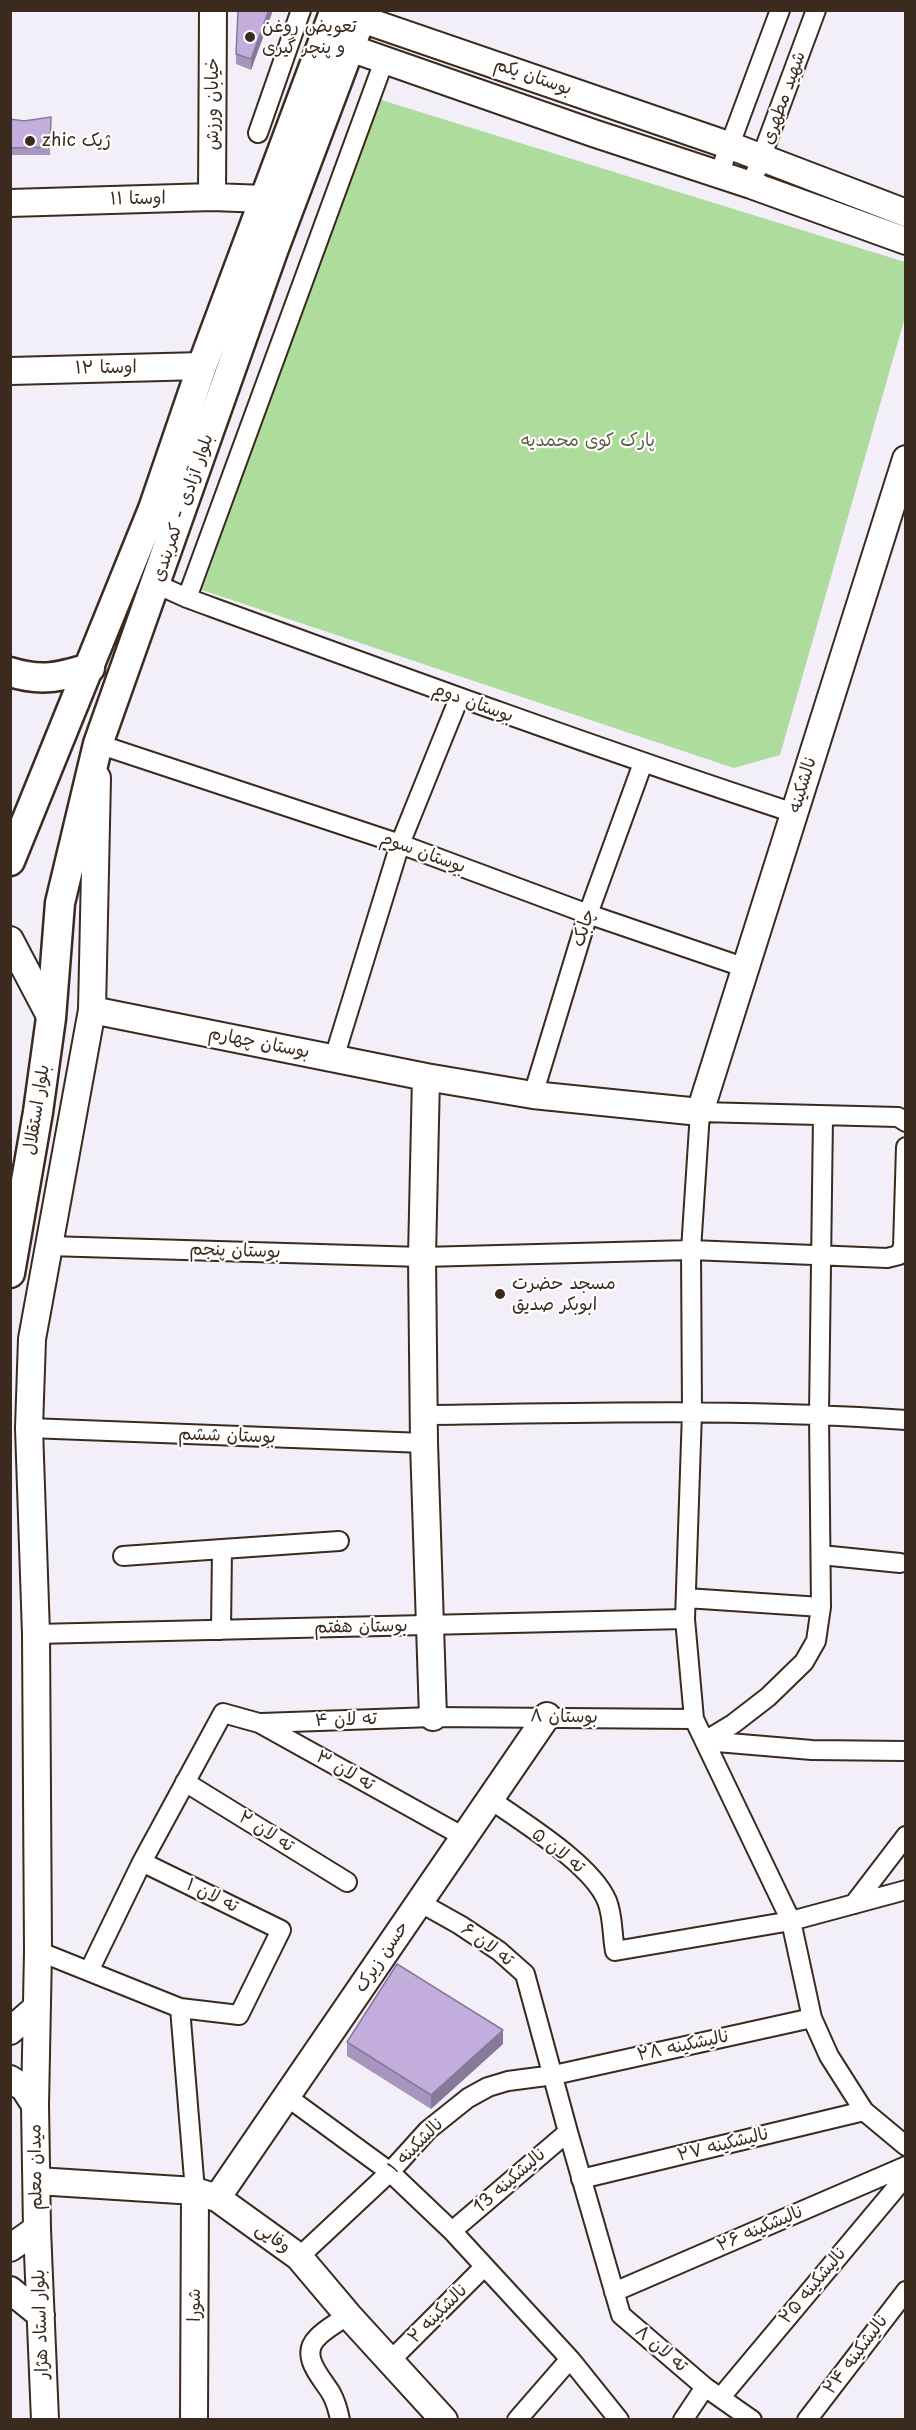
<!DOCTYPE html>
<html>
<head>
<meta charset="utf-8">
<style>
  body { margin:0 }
  #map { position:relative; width:916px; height:2430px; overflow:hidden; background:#f3eff8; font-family:"Playpen Sans",sans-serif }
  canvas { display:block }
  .frame { position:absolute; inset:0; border:12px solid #3b2a1e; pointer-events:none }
</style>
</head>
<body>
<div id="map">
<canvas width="916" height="2430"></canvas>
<div class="frame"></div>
</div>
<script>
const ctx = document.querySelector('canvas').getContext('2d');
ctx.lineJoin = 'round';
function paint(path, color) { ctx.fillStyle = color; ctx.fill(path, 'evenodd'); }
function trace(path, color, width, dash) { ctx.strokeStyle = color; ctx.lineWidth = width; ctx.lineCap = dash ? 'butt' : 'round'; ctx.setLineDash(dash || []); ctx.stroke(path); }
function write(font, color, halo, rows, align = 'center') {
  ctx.font = font + ' "Playpen Sans","Playpen Sans Arabic",sans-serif'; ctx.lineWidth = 4.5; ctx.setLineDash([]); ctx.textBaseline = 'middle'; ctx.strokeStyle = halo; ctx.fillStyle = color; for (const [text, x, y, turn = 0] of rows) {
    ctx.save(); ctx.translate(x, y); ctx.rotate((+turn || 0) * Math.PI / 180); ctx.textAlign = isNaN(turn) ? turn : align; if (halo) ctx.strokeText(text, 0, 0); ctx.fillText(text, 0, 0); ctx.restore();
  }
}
const green = new Path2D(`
  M378 99 905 262V317L780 755 734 768 202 590Z`);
const street = new Path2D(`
  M258 133 301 10
  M719 174 780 10
  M751 185 816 10
  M156 584 187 598C389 672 590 746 794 813
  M187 598 384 61
  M98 744 400 844 588 914 746 968
  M334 1058 400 844 459 698
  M533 1095 588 914 643 763
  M906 1122 898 1117 700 1112 691 1250 692 1412 685 1619 694 1719 791 1921 812 2018 829 2056 864 2111 906 2146
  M48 1246 422 1257 691 1250 887 1258 899 1255 903 1247 906 1147
  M424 1415C585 1413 745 1408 906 1420
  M29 1428 424 1443
  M222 1549 339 1541
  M821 1555 900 1563
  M123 1556 222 1549 221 1630
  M686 1598 821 1607
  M36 1634 685 1619
  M261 1723 433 1717 694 1719
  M705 1741 733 1724 768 1697 804 1662 816 1641 821 1607 819 1414 823 1116
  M705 1741 812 1750 906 1751
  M185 1782 347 1882
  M490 1799C523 1823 592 1864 607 1901 613 1915 612 1935 615 1951L791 1921 906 1890
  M142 1862 281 1930 239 2015 180 2008
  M419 1902 460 1925 499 1951 525 1974 568 2132 621 2315 705 2387 752 2420
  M854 1904 906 1836
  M38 1951 180 2008 195 2191
  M89 1971 142 1862 223 1713 259 1723 464 1837
  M286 2096 390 2172 452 2231 570 2359 619 2420
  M581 2179 864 2111
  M452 2231 568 2132
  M299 2257 390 2172 428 2130 468 2098 488 2087 508 2081 554 2075 812 2018
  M614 2292 906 2166
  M391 2360 484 2267
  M721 2397 906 2176
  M340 2420C338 2409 336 2402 331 2393 322 2378 299 2356 317 2338 325 2329 339 2322 348 2315
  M517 2420 570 2359
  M683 2420 705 2387
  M807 2420 906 2291`);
const secondary = new Path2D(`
  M341 12 731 146 906 213
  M330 41 593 133 751 185 906 241
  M212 197 213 10
  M10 203 212 197 265 199
  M10 371 202 366
  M10 940 51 1018
  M92 1010 426 1077 533 1095 700 1112 906 459
  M426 1077 422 1257 424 1443 433 1717
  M10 2031 34 2010 37 2004
  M10 2079 24 2088 35 2105
  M37 2181 195 2191 217 2198 299 2257 348 2315 444 2420
  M217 2198 547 1716
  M10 2248 37 2229
  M10 2290 41 2315
  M45 2420 37 2229 35 2105 38 1951 36 1634 29 1428 32 1339 92 1010 97 778
  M194 2420 195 2191`);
const primary = new Path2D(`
  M10 672C42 682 59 677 90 668
  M10 861 153 509 202 366 335 10
  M10 1273 38 1112 51 1018 60 903 98 744 273 251 364 10`);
const wall = new Path2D(`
  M273 10 251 70 236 64V54Z
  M51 117 50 155H10V119L24 121Z
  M347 2042 503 2044 431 2109 347 2056Z`);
const shadedWall = new Path2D(`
  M269 10H273L251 70V59Z
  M503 2030V2044L431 2109V2095Z`);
const building = new Path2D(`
  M238 10H269L251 59 236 54Z
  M51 117 50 147 10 148V119L24 121Z
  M397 1964 503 2030 431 2095 347 2042Z`);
const markers = [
  [250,37,6,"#3b2a1e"],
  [30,141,6,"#3b2a1e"],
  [500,1294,6,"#3b2a1e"]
];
const poiNames = [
  ["تعویض روغن",262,27],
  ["و پنچر گیری",262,48],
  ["zhic ژیک",42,141],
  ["مسجد حضرت",512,1284],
  ["ابوبکر صدیق",512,1305]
];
const streetNames = [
  ["بوستان یکم",533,77,19],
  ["شهید مطهری",784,98,-70],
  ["خیابان ورزش",213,104,-90],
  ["اوستا ۱۱",138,199,-1],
  ["اوستا ۱۲",106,368,-1],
  ["بلوار آزادی - کمربندی",183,508,-71],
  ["بوستان دوم",473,703,20],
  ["نالشکینه",803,785,-73],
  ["بوستان سوم",423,853,20],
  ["چابک",584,928,-72],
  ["بوستان چهارم",259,1043,11],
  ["بلوار استقلال",37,1110,-81],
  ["بوستان پنجم",235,1251,2],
  ["بوستان ششم",227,1436,2],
  ["بوستان هفتم",361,1627,-1],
  ["بوستان ۸",564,1717,1],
  ["ته لان ۴",346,1720,-2],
  ["ته لان ۳",345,1771,29],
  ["ته لان ۲",266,1832,32],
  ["ته لان ۵",558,1851,38],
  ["ته لان ۱",212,1896,26],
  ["ته لان ۶",487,1945,36],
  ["حسن زیرک",382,1957,-56],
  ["نالیشکینه ۲۸",683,2046,-12],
  ["نالیشکینه ۲۷",723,2145,-14],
  ["نالشکینه ۱",416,2146,-45],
  ["میدان معلم",36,2167,-91],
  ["نالیشکینه 13",510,2181,-41],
  ["نالیشکینه ۲۶",760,2229,-23],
  ["وفایی",273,2238,36],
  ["نالیشکینه ۲۵",813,2286,-50],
  ["شورا",195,2305,-90],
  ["نالشکینه ۲",438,2314,-45],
  ["بلوار استاد هژار",41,2324,-92],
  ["ته لان ۸",661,2349,40],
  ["نالیشکینه ۲۴",856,2355,-53]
];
const parkNames = [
  ["پارک کوی محمدیه",588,441]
];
paint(green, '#aedc9c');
trace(street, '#3b2a1e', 22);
trace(secondary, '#3b2a1e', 30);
trace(primary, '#3b2a1e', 33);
trace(street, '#fff', 18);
trace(secondary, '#fff', 26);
trace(primary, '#fff', 28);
paint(wall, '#a795bd');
paint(shadedWall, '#88799a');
paint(building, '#c2addc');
trace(building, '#88799a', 1.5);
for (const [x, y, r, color] of markers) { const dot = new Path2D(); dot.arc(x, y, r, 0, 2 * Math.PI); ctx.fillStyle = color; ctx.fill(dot); trace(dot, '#fff', 2); }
write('18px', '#3b2a1e', '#fff', poiNames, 'left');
write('18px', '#3b2a1e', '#fff', streetNames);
write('18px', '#5e5f44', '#fff', parkNames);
</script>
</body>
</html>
